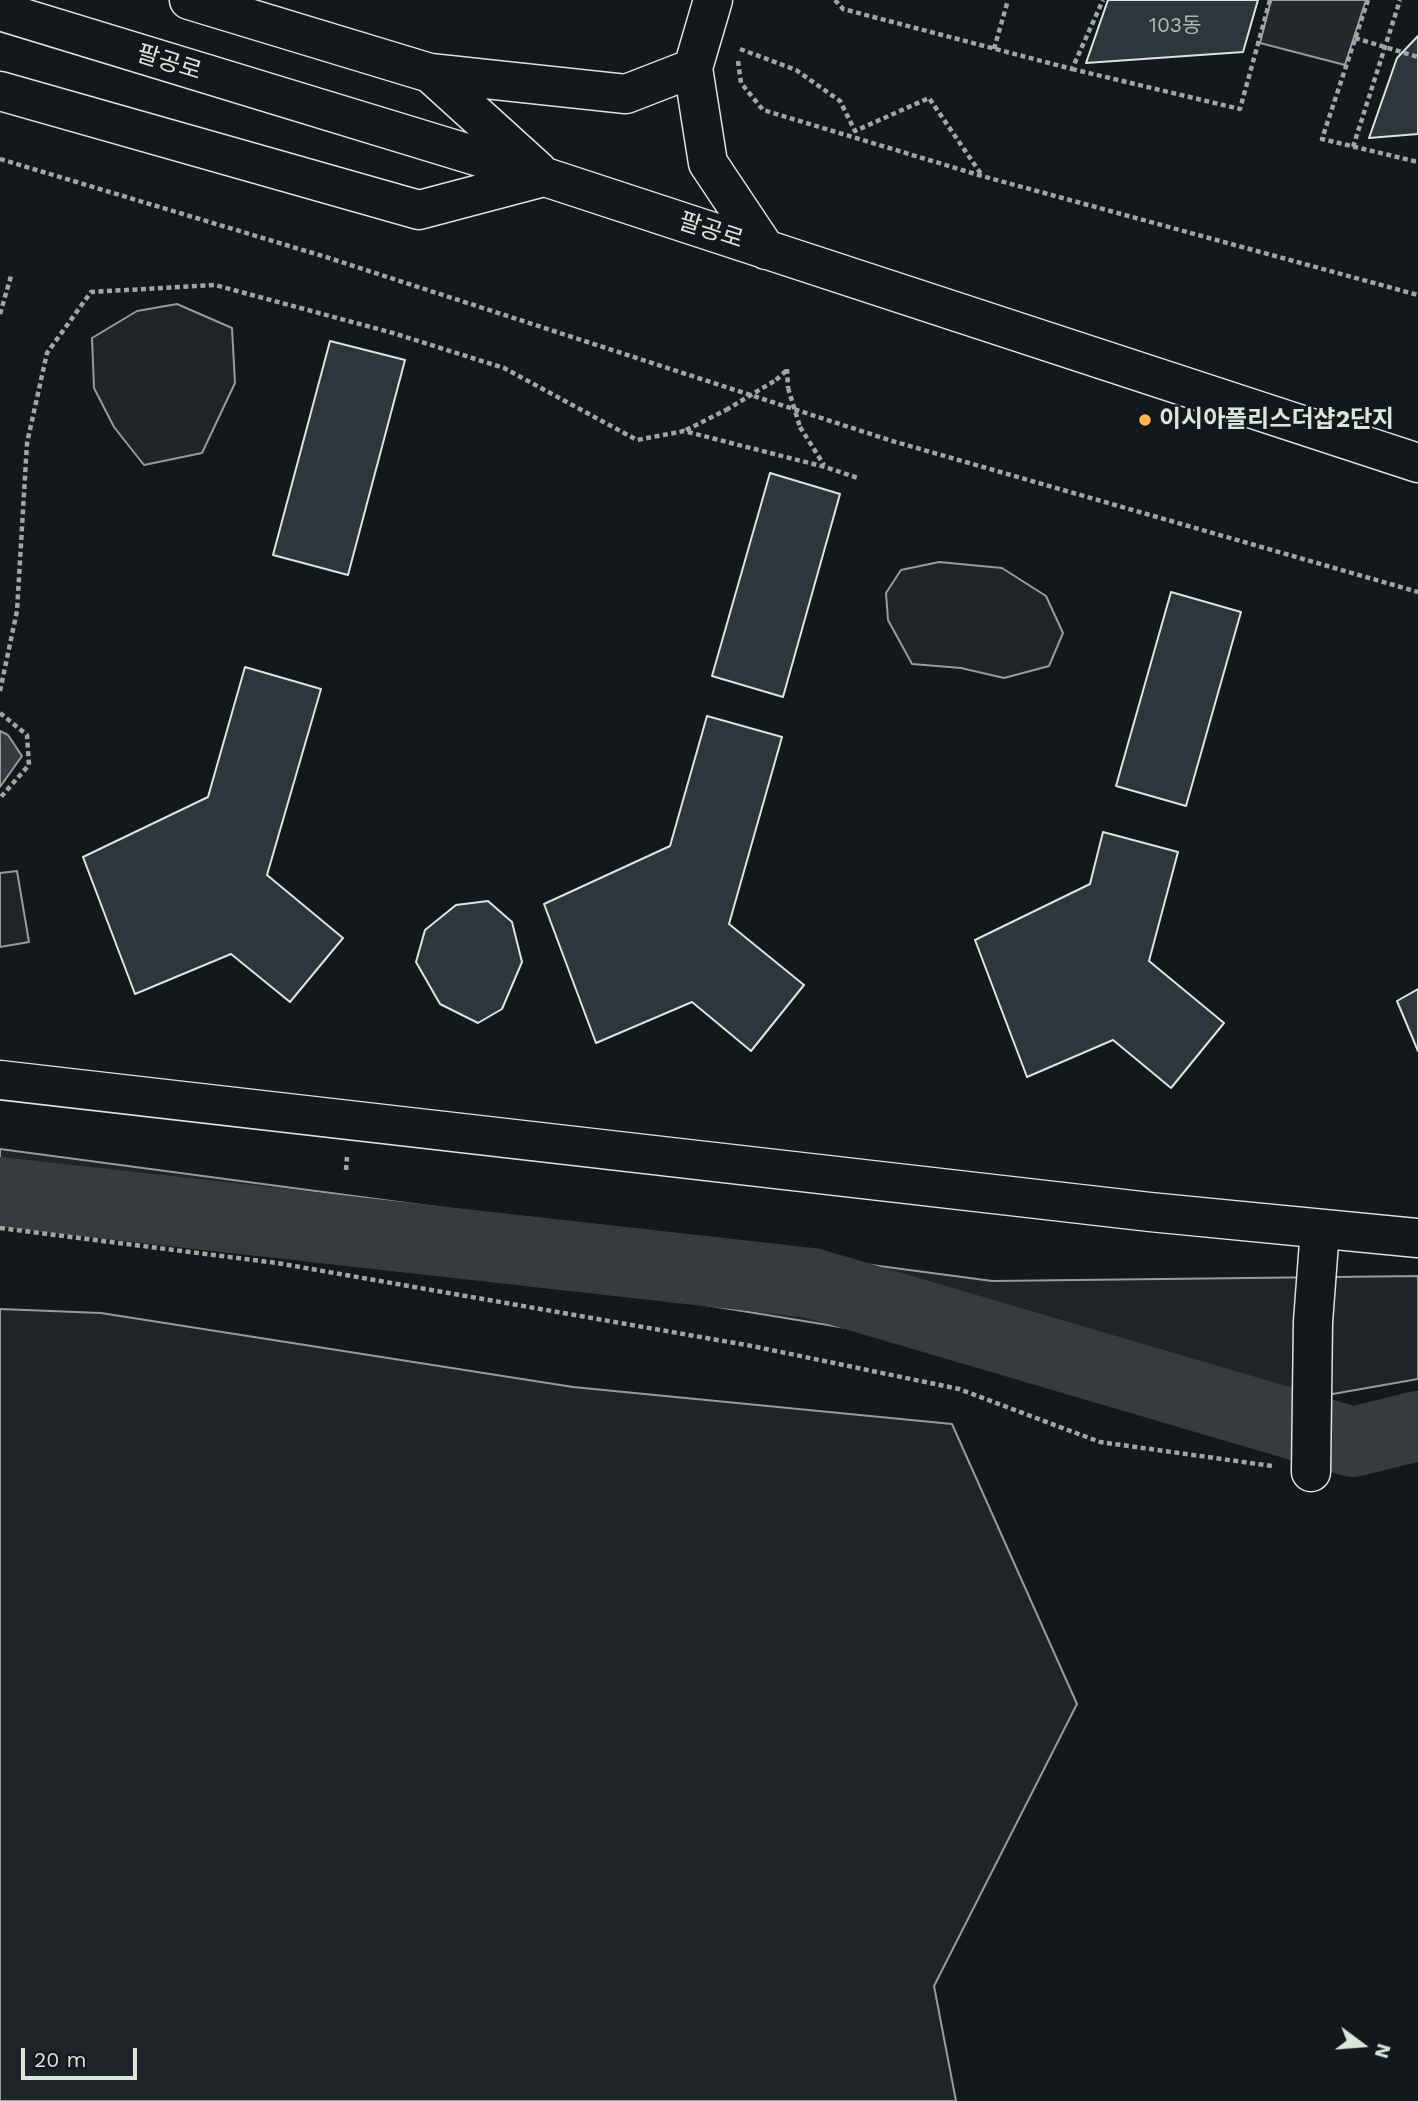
<!DOCTYPE html>
<html>
<head>
<meta charset="utf-8">
<style>
  body { margin:0 }
  #map { position:relative; width:1418px; height:2101px; overflow:hidden; background:#14181c; font-family:"Work Sans",sans-serif }
  canvas { display:block }
  .north { position:absolute; left:1327px; top:2010px; width:70px; height:70px; -webkit-text-stroke:5px #14181c; paint-order:stroke; rotate:106deg; font-size:19px; font-weight:700; line-height:28px; text-align:center; color:#d8e6dc }
  .north::after { content:''; display:block; margin:auto; width:24px; height:32px; background:#d8e6dc; clip-path:polygon(50% 0,100% 100%,50% 72%,0 100%) }
  .scale { position:absolute; left:21px; top:2048px; width:116px; height:32px; box-sizing:border-box; border:4px solid #d8e6dc; border-top:0; padding-left:9px; font-size:21px; line-height:24px; white-space:nowrap; color:#d8e6dc; -webkit-text-stroke:5px #14181c; paint-order:stroke }
</style>
</head>
<body>
<div id="map">
<canvas width="1418" height="2101"></canvas>
<div class="north">N</div>
<div class="scale">20 m</div>
</div>
<script>
const ctx = document.querySelector('canvas').getContext('2d');
ctx.lineJoin = 'round';
function paint(path, color) { ctx.fillStyle = color; ctx.fill(path, 'evenodd'); }
function trace(path, color, width, dash) { ctx.strokeStyle = color; ctx.lineWidth = width; ctx.lineCap = dash ? 'butt' : 'round'; ctx.setLineDash(dash || []); ctx.stroke(path); }
function write(font, color, halo, rows, align = 'center') {
  ctx.font = font + ' "Work Sans","Noto Sans KR",sans-serif'; ctx.lineWidth = 5; ctx.setLineDash([]); ctx.textBaseline = 'middle'; ctx.strokeStyle = halo; ctx.fillStyle = color; for (const [text, x, y, turn = 0] of rows) {
    ctx.save(); ctx.translate(x, y); ctx.rotate((+turn || 0) * Math.PI / 180); ctx.textAlign = isNaN(turn) ? turn : align; if (halo) ctx.strokeText(text, 0, 0); ctx.fillText(text, 0, 0); ctx.restore();
  }
}
const green = new Path2D(`
  M177 304 232 328 235 383 202 453 144 465 114 427 94 388 92 338 137 311Z
  M939 562 1002 568 1046 596 1063 633 1049 666 1004 678 961 668 912 664 888 620 886 593 901 570Z
  M17 871 29 942 0 947V873Z
  M0 1149 992 1281 1418 1276V1379L1293 1401 155 1215 0 1210Z
  M0 1309 101 1313 573 1387 952 1424 1077 1704 934 1986 956 2101H0Z`);
const parking = new Path2D(`
  M1271 0H1366L1345 65 1260 43Z`);
const water = new Path2D(`
  M0 731 8 735 22 756 0 787Z`);
const river = new Path2D(`
  M0 1192 812 1283 1353 1442 1418 1426`);
const building = new Path2D(`
  M1108 0H1258L1243 52 1086 63Z
  M1418 36V134L1369 138 1397 58Z
  M330 341 405 360 348 575 273 555Z
  M770 473 840 494 783 697 712 676Z
  M1171 592 1241 612 1186 806 1116 786Z
  M245 667 321 689 267 875 343 938 290 1002 231 954 135 994 83 857 208 797Z
  M707 716 782 737 729 924 804 985 751 1051 692 1002 596 1043 544 904 670 846Z
  M1103 832 1178 852 1149 961 1224 1023 1171 1088 1113 1040 1027 1077 975 940 1090 884Z
  M488 901 512 922 522 962 502 1009 478 1023 440 1004 416 962 425 930 456 905Z
  M1418 989V1051L1397 1001Z`);
const path = new Path2D(`
  M835 0 843 9 1072 69 1103 0
  M1368 0 1322 139 1418 162
  M1355 38 1418 57
  M740 49 796 70 840 101 855 131 929 98 981 174
  M994 49 1008 0
  M738 61 741 83 763 110 982 176 1418 295
  M1072 69 1240 109 1270 0
  M1353 147 1400 0
  M0 159 326 257 889 440 1418 592
  M0 314 11 276
  M787 369 788 388
  M776 380 787 370
  M800 427 824 465
  M686 430 726 410
  M0 691 17 611 27 443 47 353 91 292 215 285 393 333 504 368 637 440 684 431 825 467 858 478
  M0 713 27 735 29 765 0 798
  M346 1170 347 1157
  M0 1228 277 1263 752 1346 959 1389 1100 1442 1272 1466`);
const minor = new Path2D(`
  M0 1080 1150 1212 1418 1238
  M1311 1472 1313 1322 1320 1229`);
const major = new Path2D(`
  M189 0 430 73 626 94 693 68
  M713 0 693 68 708 163 766 250
  M0 11 545 177 1418 463
  M430 73 538 171
  M0 91 419 210 544 177`);
const pathBridge = new Path2D(`
  M788 388 800 427
  M726 410 776 380`);
const markers = [
  [1145,420,7,"#ffb74d"]
];
const numberNames = [
  ["103동",1175,26]
];
const streetNames = [
  ["팔공로",169,63,17],
  ["팔공로",711,231,18]
];
const poiNames = [
  ["이시아폴리스더샵2단지",1159,420]
];
paint(green, '#202428');
trace(green, '#939e99', 2);
paint(parking, '#24282b');
trace(parking, '#939e99', 2);
paint(water, '#363b3e');
trace(water, '#939e99', 2);
trace(river, '#363b3e', 70);
paint(building, '#2c363c');
trace(building, '#d8e6dc', 2);
trace(minor, '#d8e6dc', 41);
trace(major, '#d8e6dc', 41);
trace(path, '#9da8a2', 4.5, [5, 3.5]);
trace(minor, '#14181c', 38);
trace(major, '#14181c', 38);
trace(pathBridge, '#9da8a2', 4.5, [5, 3.5]);
for (const [x, y, r, color] of markers) { const dot = new Path2D(); dot.arc(x, y, r, 0, 2 * Math.PI); ctx.fillStyle = color; ctx.fill(dot); trace(dot, '#14181c', 2.5); }
write('21px', '#adbab4', null, numberNames);
write('24px', '#d8e6dc', '#14181c', streetNames);
write('bold 24px', '#d8e6dc', '#14181c', poiNames, 'left');
</script>
</body>
</html>
